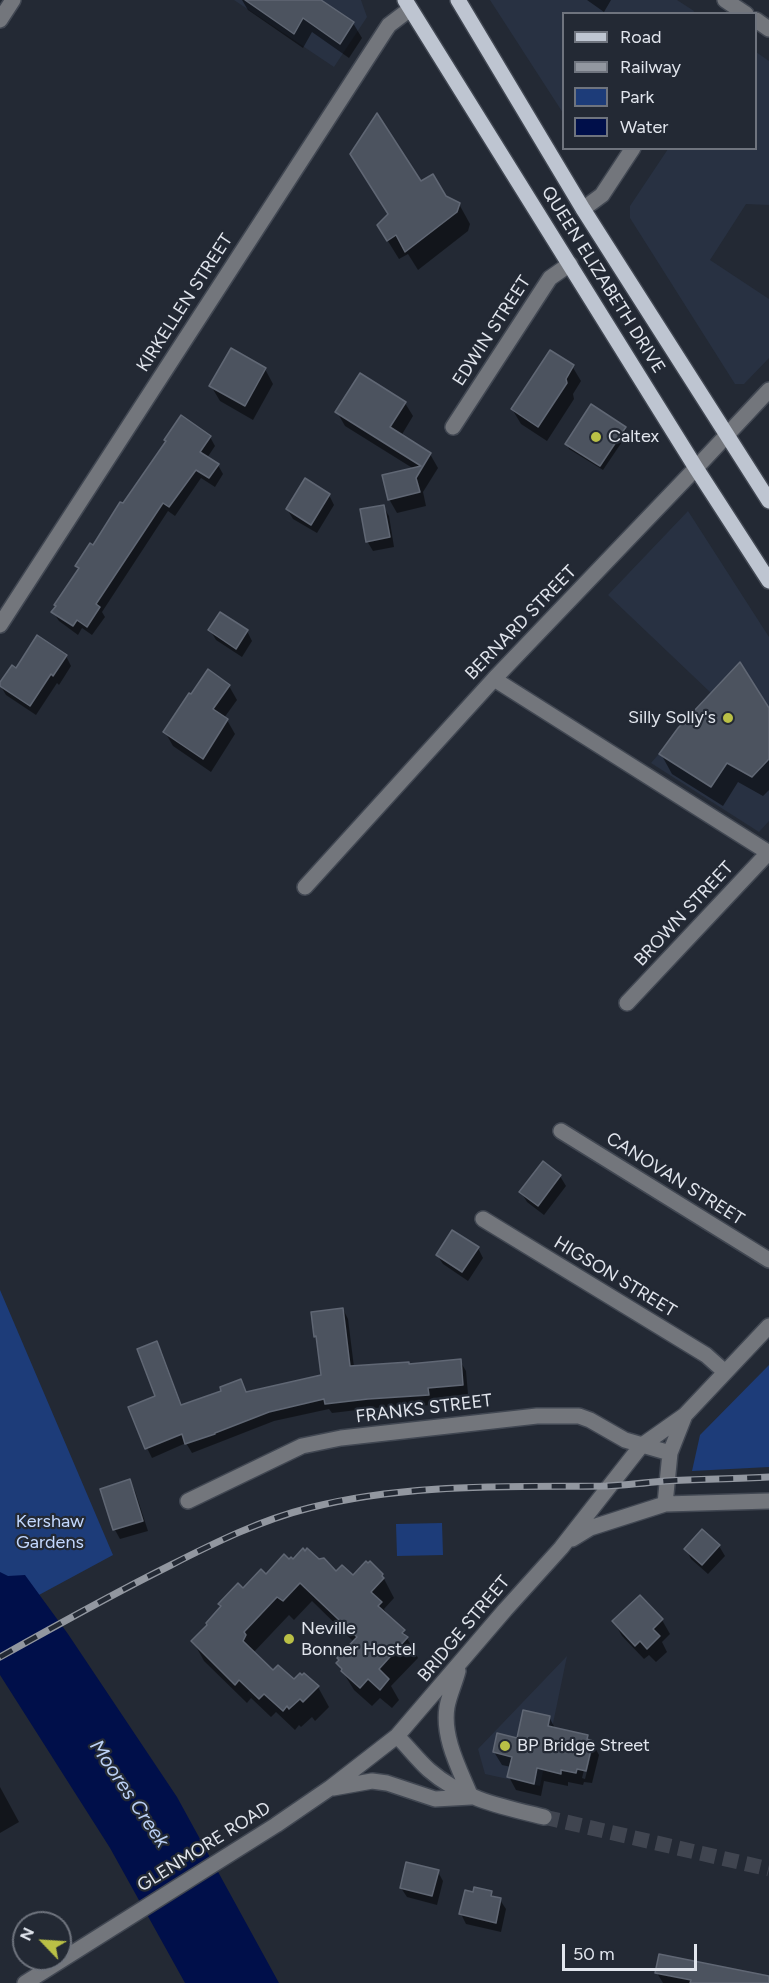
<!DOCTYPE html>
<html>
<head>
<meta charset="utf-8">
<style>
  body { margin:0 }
  #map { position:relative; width:769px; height:1983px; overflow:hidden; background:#232934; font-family:Figtree,sans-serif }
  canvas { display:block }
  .legend { position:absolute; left:562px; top:12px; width:195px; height:138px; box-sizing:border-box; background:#232934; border:2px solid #6f747e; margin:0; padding:8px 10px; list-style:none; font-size:18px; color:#e1e5ed }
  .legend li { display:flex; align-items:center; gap:12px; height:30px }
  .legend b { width:30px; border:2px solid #6f747e }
  .north { position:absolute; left:12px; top:1911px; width:60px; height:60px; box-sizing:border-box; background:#232934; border:2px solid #6f747e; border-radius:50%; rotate:295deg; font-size:16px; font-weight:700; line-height:24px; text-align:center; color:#e1e5ed }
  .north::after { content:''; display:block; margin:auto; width:21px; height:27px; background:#bac046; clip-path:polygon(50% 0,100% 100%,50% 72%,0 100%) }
  .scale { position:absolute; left:562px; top:1944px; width:135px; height:27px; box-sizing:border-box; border:3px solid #e1e5ed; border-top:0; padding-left:8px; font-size:18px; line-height:21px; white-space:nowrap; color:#e1e5ed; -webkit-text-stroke:4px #232934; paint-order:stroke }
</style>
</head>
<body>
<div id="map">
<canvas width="769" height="1983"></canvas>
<ul class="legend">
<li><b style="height:8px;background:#bec5d1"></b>Road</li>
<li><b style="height:8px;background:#9297a0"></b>Railway</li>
<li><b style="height:16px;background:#1d3c79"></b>Park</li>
<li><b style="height:16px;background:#000f4a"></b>Water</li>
</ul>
<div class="north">N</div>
<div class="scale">50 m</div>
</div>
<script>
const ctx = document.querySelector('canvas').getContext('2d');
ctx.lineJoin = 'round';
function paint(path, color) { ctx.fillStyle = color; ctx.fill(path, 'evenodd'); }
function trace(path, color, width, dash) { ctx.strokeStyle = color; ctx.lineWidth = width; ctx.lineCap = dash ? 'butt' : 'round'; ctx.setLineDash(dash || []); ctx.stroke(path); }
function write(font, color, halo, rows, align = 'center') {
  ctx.font = font + ' Figtree,sans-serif'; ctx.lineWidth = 4.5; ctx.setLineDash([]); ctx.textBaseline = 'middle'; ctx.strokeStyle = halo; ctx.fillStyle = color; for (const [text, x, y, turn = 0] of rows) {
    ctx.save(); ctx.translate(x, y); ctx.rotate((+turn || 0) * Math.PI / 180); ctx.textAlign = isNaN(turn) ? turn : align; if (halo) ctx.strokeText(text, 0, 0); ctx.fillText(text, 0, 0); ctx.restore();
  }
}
const built = new Path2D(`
  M234 0H361L367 17 334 67Z
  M490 0H677L694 11 693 14H564L563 113Z
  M756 52 769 61V205L746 204 710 260 769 299V358L744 384H735L630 218V206L668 149 756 148Z
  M688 511 769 637V821L759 832 651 763 711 693 608 595Z
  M567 1656 540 1786 485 1774 478 1749Z`);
const green = new Path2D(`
  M0 1290 113 1555 0 1616Z
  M769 1365V1467L692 1471 700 1435Z
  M442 1523 443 1555 397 1556 396 1524Z`);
const water = new Path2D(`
  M0 1572 8 1576 25 1575 68 1634 177 1797 279 1983H185L110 1848 0 1675Z`);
const shadow = new Path2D(`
  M242 0H319L353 23 362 38 349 58 312 32 303 48 248 10Z
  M587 0H611L604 12Z
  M420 183 459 204 470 224 468 231 418 270 408 254 399 259 378 225Z
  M572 366 581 381 573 394 574 399 547 441 521 424 512 409Z
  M265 369 273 384 253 420 220 401 211 386Z
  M405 403 413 416 401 436 430 454 438 468 423 492 426 506 397 513 389 499 414 469 345 426 337 412Z
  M592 407 625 429 628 433 603 470 569 449 567 444Z
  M210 437 215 446 207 458 218 465 223 474 215 487 201 478 175 516 168 511 102 612 105 617 92 635 82 628 78 635 59 621 53 612 80 570 77 566 93 547 123 505Z
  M329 495 334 505 317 533 293 519 287 509Z
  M383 506 389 516 394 547 373 551 367 541Z
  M210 630 247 631 252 641 242 657 216 640Z
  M66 656 71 666 59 685 57 683 36 715 6 695 0 685 16 670Z
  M229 686 237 700 224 718 227 720 235 734 211 772 173 746 165 732Z
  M769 711V790L763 796 738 782 723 806 672 774 661 754Z
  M543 1163 560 1176 566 1186 544 1215 527 1202 521 1192Z
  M478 1248 483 1258 468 1281 443 1264 437 1255Z
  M343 1309 348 1319 354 1367 409 1366 460 1361 466 1371 468 1394 433 1398 434 1405 374 1408 332 1413 329 1409 274 1421 192 1453 186 1443 152 1458 147 1448 157 1397 156 1343 162 1352 182 1406 223 1392 241 1381 247 1393 323 1377 319 1342 315 1336Z
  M129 1481 135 1491 148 1531 120 1539 115 1530 102 1490Z
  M719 1546 725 1556 708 1574 691 1559 686 1549Z
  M289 1561 353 1577 382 1575 394 1598 384 1609 389 1618 403 1631 418 1658 391 1686 399 1700 392 1708 380 1698 372 1706 354 1690 338 1664 354 1642 312 1601 294 1620 289 1615 254 1652 273 1672 294 1682 304 1675 318 1687 329 1707 315 1721 312 1717 301 1727 299 1725 295 1730 276 1712 271 1717 251 1698 247 1703 204 1661 193 1641 243 1590Z
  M662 1620 670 1634 662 1642 667 1652 656 1662 649 1655 644 1659 622 1636 614 1622Z
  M549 1717 556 1730 587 1737 592 1742 599 1755 592 1783 584 1782 583 1785 568 1782V1786L544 1781 541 1796 516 1790 509 1777 511 1767 502 1765 494 1752 518 1740ZM590 1747H593L585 1779 582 1778Z
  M0 1787 19 1822 0 1833Z
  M438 1872 443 1881 437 1905 407 1897 401 1888Z
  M491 1893 495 1899 500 1900 506 1909 501 1932 466 1924 461 1914 474 1894Z
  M657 1973 754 1983H663Z`);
const building = new Path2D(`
  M245 0H321L354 22 340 44 303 18 294 34Z
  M377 113 421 181 433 174 446 196 460 203 457 212 405 252 396 235 387 241 377 225 388 214 350 154Z
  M231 348 266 368 245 406 209 386Z
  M550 350 574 365 566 379 567 383 538 427 511 409Z
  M360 373 406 402 390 427 431 453 416 478 420 492 388 500 382 475 421 466 335 412Z
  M591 404 626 427 600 466 565 444Z
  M181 415 211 436 200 452 219 464 209 478 196 470 169 507 163 503 96 604 100 607 87 627 77 620 73 626 51 612 56 606 54 605 79 568 75 566 90 543 93 545 120 502 123 503 166 441 164 440Z
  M305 478 330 494 311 525 286 509Z
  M384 505 390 537 366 542 360 509Z
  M220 612 248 630 236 649 208 630Z
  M37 635 67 655 53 676 51 674 30 706 0 686V682L12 665 16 668Z
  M740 662 769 708V759L752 777 727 763 711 787 659 754 678 728Z
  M208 669 230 685 213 709 228 719 203 759 163 732 189 693 191 694Z
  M543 1161 561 1175 538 1206 519 1192Z
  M452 1230 479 1247 462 1272 436 1255Z
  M343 1308 350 1366 409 1362V1364L461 1359 463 1385 428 1388 429 1395 368 1399 325 1404 324 1399 269 1412 215 1433V1434L185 1444 182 1434 145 1449 128 1407 155 1396 137 1349 157 1341 181 1405 221 1391 220 1387 241 1379 246 1392 321 1375 316 1336 314 1337 311 1312Z
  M130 1479 143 1521 113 1530 100 1489Z
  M702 1529 720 1545 702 1565 684 1549Z
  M303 1548 305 1551 307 1548 319 1559 324 1558 336 1571 342 1565 353 1575 366 1561 368 1563 370 1561 383 1574 382 1576 384 1578 371 1592 382 1602 378 1606 405 1630 402 1633 408 1637 379 1669 389 1679 380 1690 368 1679 360 1688 341 1671 342 1669 336 1663 339 1660 337 1658 357 1637 300 1583 283 1601 277 1597 244 1632 246 1635 243 1641 273 1670 278 1665 294 1679 300 1673 302 1675 304 1673 319 1686 303 1702 300 1699 289 1709 287 1706 283 1711 264 1694 259 1699 239 1680 235 1685 191 1641 207 1625 206 1623 221 1606 218 1604 238 1583 243 1588 261 1569 266 1574 284 1554 289 1559 291 1557 293 1559Z
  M640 1595 663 1619 653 1629 660 1636 647 1649 640 1641 635 1646 612 1621Z
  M523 1710 550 1716 548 1726 588 1735 587 1739 593 1741 586 1771 577 1769 576 1773 561 1770V1774L537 1768 534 1784 507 1777 512 1757 493 1752 497 1733 517 1738Z
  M406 1862 439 1870 432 1896 400 1888Z
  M474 1887 492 1891 491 1896 501 1898 496 1923 459 1914 465 1890 473 1892Z
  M659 1954 769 1976V1983H690L691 1980 655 1973Z`);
const minorTunnel = new Path2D(`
  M544 1817 769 1869`);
const minor = new Path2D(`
  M725 0 746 14
  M0 20 13 0
  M756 20 769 29
  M583 209 602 195 633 148
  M453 427 550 278 570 264
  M0 625 385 31 389 25 410 9
  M494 679 769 853
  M305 887 494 679 696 468 769 390
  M627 1003 769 852
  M561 1131 769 1260
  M483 1219 706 1355 725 1372
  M188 1501 302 1446 341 1438 537 1416H579L590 1420 625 1440 670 1453
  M665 1504 670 1453 685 1415
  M572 1539 590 1528 665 1504 769 1501
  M458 1671C455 1683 449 1695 447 1707 442 1738 460 1770 471 1797
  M397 1736C408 1747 418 1760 429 1770 462 1799 503 1807 544 1817
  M333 1788 372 1781 387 1783 435 1799 471 1797
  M25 1983 276 1825 330 1788 397 1736 505 1610 561 1548 641 1446 685 1415 769 1326`);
const major = new Path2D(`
  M405 0 696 468 769 581
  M458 0 583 209 769 501`);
const rail = new Path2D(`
  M0 1657C57 1625 113 1594 171 1565 216 1542 261 1520 309 1508 406 1483 508 1487 606 1486 626 1485 645 1483 665 1481 700 1479 734 1479 769 1477`);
const markers = [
  [596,437,6,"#bac046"],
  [728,718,6,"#bac046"],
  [289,1639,6,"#bac046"],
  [505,1746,6,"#bac046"]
];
const streetNames = [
  ["QUEEN ELIZABETH DRIVE",603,280,58],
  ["KIRKELLEN STREET",185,303,-57],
  ["EDWIN STREET",492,331,-57],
  ["BERNARD STREET",521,623,-46],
  ["BROWN STREET",684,914,-47],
  ["CANOVAN STREET",675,1179,32],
  ["HIGSON STREET",615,1277,31],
  ["FRANKS STREET",424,1409,-7],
  ["BRIDGE STREET",464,1629,-50],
  ["GLENMORE ROAD",204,1847,-32]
];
const poiNames = [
  ["Caltex",608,437],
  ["Silly Solly's",716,718,"right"],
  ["Neville",301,1629],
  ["Bonner Hostel",301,1650],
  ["BP Bridge Street",517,1746]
];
const parkNames = [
  ["Kershaw",50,1522],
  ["Gardens",50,1543]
];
const waterNames = [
  ["Moores Creek",129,1794,56]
];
paint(built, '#283142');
paint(green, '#1d3c79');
paint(water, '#000f4a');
paint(shadow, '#0007');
paint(building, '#4c535f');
trace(building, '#606774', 1.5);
trace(minorTunnel, '#404550', 15, [15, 8]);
trace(minor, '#414752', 18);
trace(major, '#414752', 18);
trace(minor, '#73767c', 15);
trace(major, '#bec5d1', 15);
trace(rail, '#9297a0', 7);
trace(rail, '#232934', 4.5, [14]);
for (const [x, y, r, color] of markers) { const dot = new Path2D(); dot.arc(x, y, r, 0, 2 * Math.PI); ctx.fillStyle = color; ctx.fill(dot); trace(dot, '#232934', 2); }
write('18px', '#e1e5ed', '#232934', streetNames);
write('18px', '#e1e5ed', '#232934', poiNames, 'left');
write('18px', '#c3d8fe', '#232934', parkNames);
write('italic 20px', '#bacff4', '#232934', waterNames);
</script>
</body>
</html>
